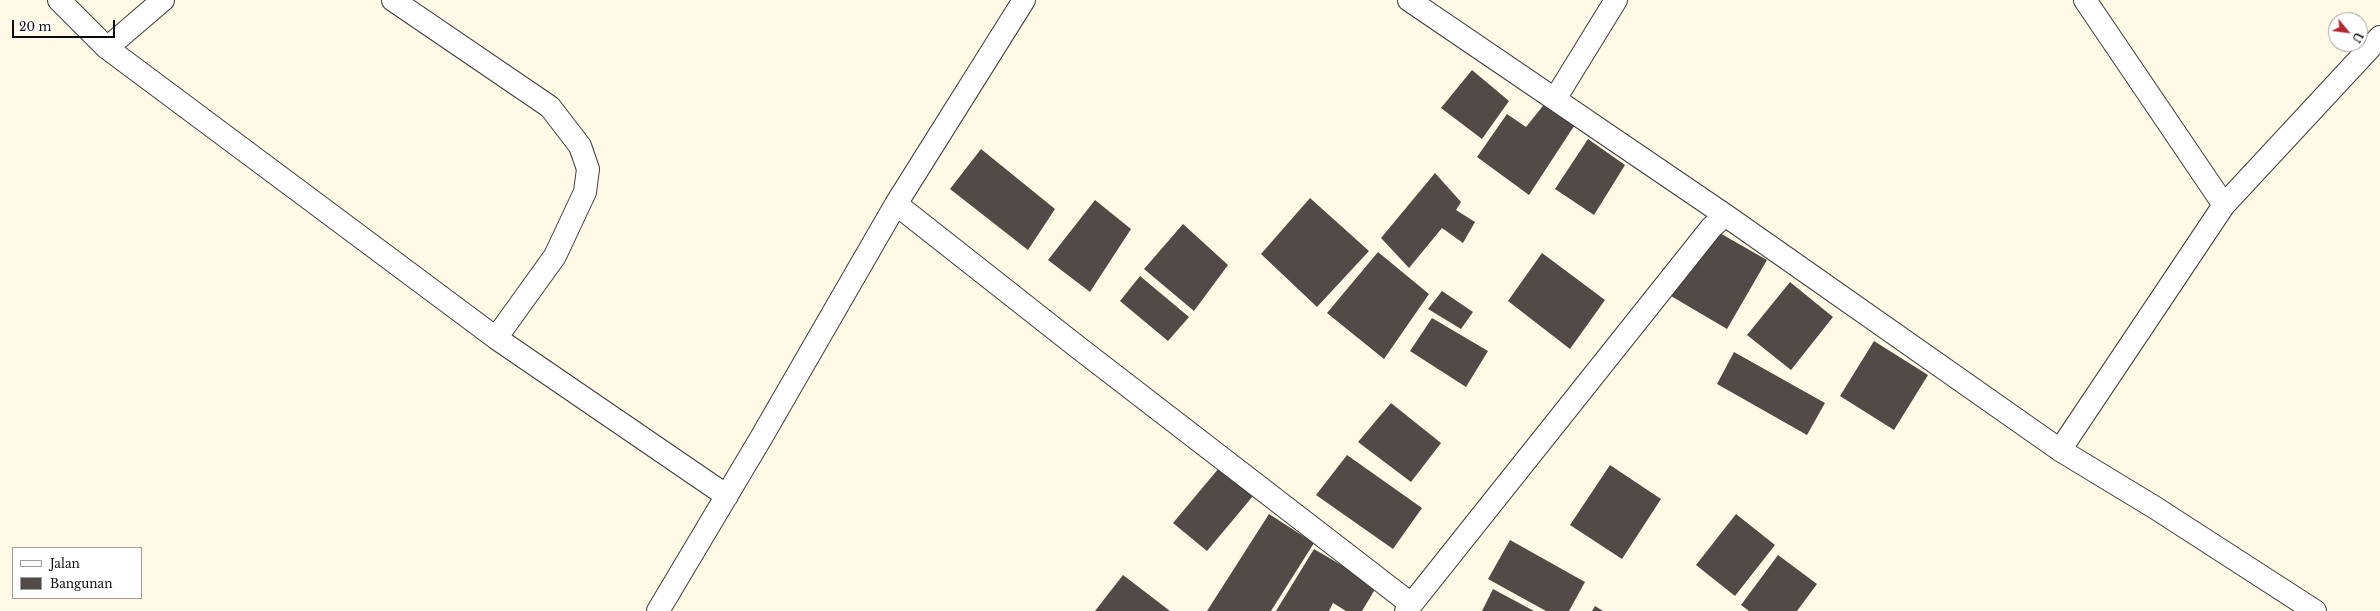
<!DOCTYPE html>
<html>
<head>
<meta charset="utf-8">
<style>
  body { margin:0 }
  #map { position:relative; width:2380px; height:611px; overflow:hidden; background:#fff9e6; font-family:"Libre Baskerville",serif }
  canvas { display:block }
  .legend { position:absolute; left:12px; top:547px; width:130px; height:52px; box-sizing:border-box; background:#fff; border:1px solid #9d9d9d; margin:0; padding:5px 7px; list-style:none; font-size:12px; color:#0a0a0a }
  .legend li { display:flex; align-items:center; gap:8px; height:20px }
  .legend b { width:20px; border:1px solid #9d9d9d }
  .north { position:absolute; left:2328px; top:12px; width:40px; height:40px; box-sizing:border-box; background:#fff; border:1px solid #9d9d9d; border-radius:50%; rotate:119deg; font-size:11px; font-weight:700; line-height:16px; text-align:center; color:#0a0a0a }
  .north::after { content:''; display:block; margin:auto; width:14px; height:18px; background:#b52631; clip-path:polygon(50% 0,100% 100%,50% 72%,0 100%) }
  .scale { position:absolute; left:12px; top:20px; width:103px; height:18px; box-sizing:border-box; border:2px solid #0a0a0a; border-top:0; padding-left:5px; font-size:12px; line-height:14px; white-space:nowrap; color:#0a0a0a; -webkit-text-stroke:3px #fff; paint-order:stroke }
</style>
</head>
<body>
<div id="map">
<canvas width="2380" height="611"></canvas>
<ul class="legend">
<li><b style="height:5px;background:#fff"></b>Jalan</li>
<li><b style="height:11px;background:#524a46"></b>Bangunan</li>
</ul>
<div class="north">U</div>
<div class="scale">20 m</div>
</div>
<script>
const ctx = document.querySelector('canvas').getContext('2d');
ctx.lineJoin = 'round';
function paint(path, color) { ctx.fillStyle = color; ctx.fill(path, 'evenodd'); }
function trace(path, color, width, dash) { ctx.strokeStyle = color; ctx.lineWidth = width; ctx.lineCap = dash ? 'butt' : 'round'; ctx.setLineDash(dash || []); ctx.stroke(path); }
const building = new Path2D(`
  M1472 70 1509 101 1482 139 1441 108Z
  M1546 102 1576 123 1529 195 1477 157 1507 114 1526 127Z
  M1588 139 1625 165 1594 215 1555 189Z
  M981 149 1055 209 1028 250 950 189Z
  M1435 173 1461 202 1456 210 1475 222 1463 243 1442 228 1409 268 1381 238Z
  M1310 198 1369 251 1317 307 1261 254Z
  M1095 200 1131 229 1090 292 1048 260Z
  M1183 224 1228 265 1194 311 1144 269Z
  M1711 228 1767 260 1727 329 1671 296Z
  M1378 252 1429 294 1384 359 1327 313Z
  M1542 253 1605 300 1570 349 1508 301Z
  M1140 276 1189 317 1168 341 1120 301Z
  M1790 282 1833 317 1791 370 1747 335Z
  M1442 291 1473 312 1461 329 1428 309Z
  M1432 318 1488 351 1466 387 1410 351Z
  M1874 341 1928 375 1894 430 1840 396Z
  M1734 352 1825 403 1807 435 1717 384Z
  M1391 403 1441 443 1411 482 1358 442Z
  M1347 455 1422 508 1393 549 1316 495Z
  M1610 465 1661 499 1622 559 1570 525Z
  M1219 468 1253 496 1207 551 1173 523Z
  M1269 514 1314 543 1271 611H1207Z
  M1736 514 1775 545 1735 596 1696 565Z
  M1510 540 1585 582 1569 611H1546L1488 579Z
  M1314 549 1377 586 1362 611H1346L1333 603 1329 611H1276Z
  M1778 555 1817 584 1797 611H1749L1741 605Z
  M1123 575 1170 611H1095Z
  M1493 589 1534 611H1482Z
  M1595 606 1603 611H1592Z`);
const minor = new Path2D(`
  M59 0 107 48 496 338 727 496
  M393 0 550 107 580 146 588 169 585 192 555 256 496 338
  M1409 0 1725 215 2060 450 2154 507 2315 611
  M2085 0 2224 205
  M107 48 163 0
  M1555 99 1616 0
  M896 204 1075 345 1411 604
  M2060 450 2224 205 2380 37
  M658 611 761 438 896 204 1024 0
  M1406 611 1711 228 1725 215`);
paint(building, '#524a46');
trace(minor, '#3d3d3d', 24);
trace(minor, '#fff', 22);
</script>
</body>
</html>
